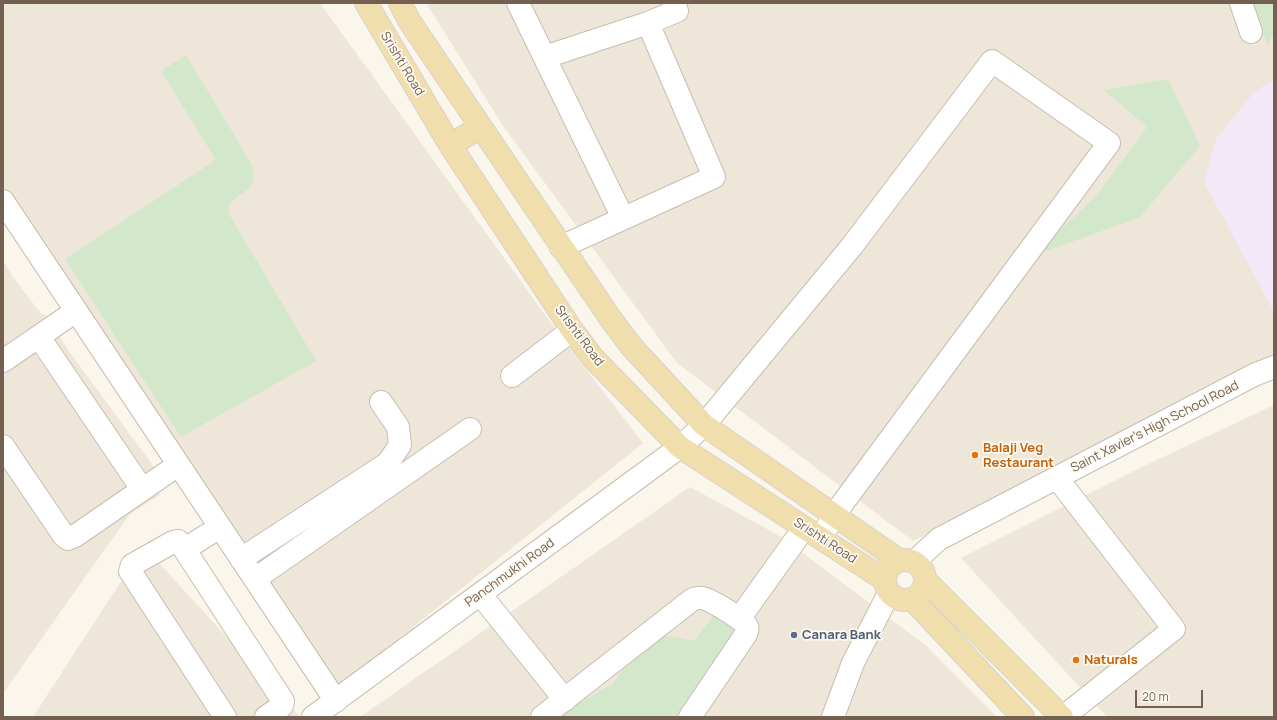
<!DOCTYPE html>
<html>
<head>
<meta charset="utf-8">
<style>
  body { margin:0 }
  #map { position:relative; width:1277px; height:720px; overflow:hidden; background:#faf6eb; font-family:Manrope,sans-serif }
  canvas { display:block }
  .frame { position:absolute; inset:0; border:4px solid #736051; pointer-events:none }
  .scale { position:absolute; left:1135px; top:690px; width:68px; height:18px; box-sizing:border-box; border:2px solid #736051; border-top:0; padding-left:5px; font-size:12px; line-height:14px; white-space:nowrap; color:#736051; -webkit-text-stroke:3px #fdfaf2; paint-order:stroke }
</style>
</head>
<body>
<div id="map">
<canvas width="1277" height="720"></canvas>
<div class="frame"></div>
<div class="scale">20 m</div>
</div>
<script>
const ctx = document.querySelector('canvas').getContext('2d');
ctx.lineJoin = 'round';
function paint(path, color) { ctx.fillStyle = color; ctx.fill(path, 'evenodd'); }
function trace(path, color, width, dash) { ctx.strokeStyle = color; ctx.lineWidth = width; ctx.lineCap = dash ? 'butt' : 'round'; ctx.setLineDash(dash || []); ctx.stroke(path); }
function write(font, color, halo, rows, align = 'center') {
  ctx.font = font + ' Manrope,sans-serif'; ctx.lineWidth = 3.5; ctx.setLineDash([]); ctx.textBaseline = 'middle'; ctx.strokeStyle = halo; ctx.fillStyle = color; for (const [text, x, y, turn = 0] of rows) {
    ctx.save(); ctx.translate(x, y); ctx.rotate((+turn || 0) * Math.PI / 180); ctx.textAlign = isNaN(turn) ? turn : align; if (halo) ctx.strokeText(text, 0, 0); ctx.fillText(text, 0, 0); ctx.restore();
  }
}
const residential = new Path2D(`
  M3 3H320L561 337 643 443 332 692 3 210Z
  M426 3H1274V360L913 541 677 363 503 126Z
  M3 260 13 277 42 315 45 314 71 354 159 474 153 483 160 495 130 514 3 693Z
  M1274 405V717H1107L961 558 1144 466Z
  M690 487 780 536 924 644 997 717H360Z
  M158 562 300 717H33L120 583Z`);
const education = new Path2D(`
  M1274 79V312L1204 182 1216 139 1254 92Z`);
const green = new Path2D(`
  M1248 3H1274V33L1268 45Z
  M186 55 251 163C252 167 254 173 253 178 251 197 227 193 229 214L316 361 181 437 65 259 216 160 161 71Z
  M1168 79 1200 146 1139 218 1034 255 1096 196 1147 127 1104 90Z
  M719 609 741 627 690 717H556L612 684 653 633 694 641Z`);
const minor = new Path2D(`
  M518 3 623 218
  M1241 3 1251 32
  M545 57 648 23
  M3 201 336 701
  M561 247 714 177 648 23 677 11 674 3
  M39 337 142 489
  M3 361 76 311
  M512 376 572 330
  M3 446 64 536 68 539 75 536 178 465
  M1057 478 1174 629 1063 717
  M185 549 220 527
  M241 559 388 463 400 445 398 427 381 402
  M915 561 939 539 1254 375 1274 367
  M255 579 470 429
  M480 594 565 700
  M739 619 804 528
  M225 717 130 571 132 565 173 542 178 541 181 544 283 701 282 706 266 717
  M313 717 680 447 704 425 852 246 992 61 1109 143 834 515 821 538
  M542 717 693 599C695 599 699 597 702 598 710 599 742 619 746 625 749 628 747 631 746 634L690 717
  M833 717 853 663 889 593`);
const major = new Path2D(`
  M366 3 450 145 572 330 593 358 680 447 885 580
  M400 3 410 22 610 318 631 346 704 425 899 560
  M450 145 481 127
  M885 580a20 20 0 1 1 40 0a20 20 0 1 1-40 0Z
  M926 581 1062 717
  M912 599 1023 717`);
const markers = [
  [975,455,4,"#e8710a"],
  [794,635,4,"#5c6f8a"],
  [1076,660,4,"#e8710a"]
];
const streetNames = [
  ["Srishti Road",402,64,59],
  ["Srishti Road",579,336,53],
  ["Saint Xavier's High School Road",1155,427,-27],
  ["Srishti Road",825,541,33],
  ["Panchmukhi Road",510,573,-36]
];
const foodNames = [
  ["Balaji Veg",983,448],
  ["Restaurant",983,463],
  ["Naturals",1084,660]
];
const serviceNames = [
  ["Canara Bank",802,635]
];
paint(residential, '#eee6d8');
paint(education, '#f3e8f7');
paint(green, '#d3e7cb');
trace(minor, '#c9bdaf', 24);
trace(major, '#d8d2ce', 24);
trace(minor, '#fff', 22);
trace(major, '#f0dead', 22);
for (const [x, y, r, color] of markers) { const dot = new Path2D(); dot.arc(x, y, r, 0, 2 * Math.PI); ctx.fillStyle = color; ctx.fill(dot); trace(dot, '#fdfaf2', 1.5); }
write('13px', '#736051', '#fdfaf2', streetNames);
write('bold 13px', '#c56008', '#fdfaf2', foodNames, 'left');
write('bold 13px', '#4e5e75', '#fdfaf2', serviceNames, 'left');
</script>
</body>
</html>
